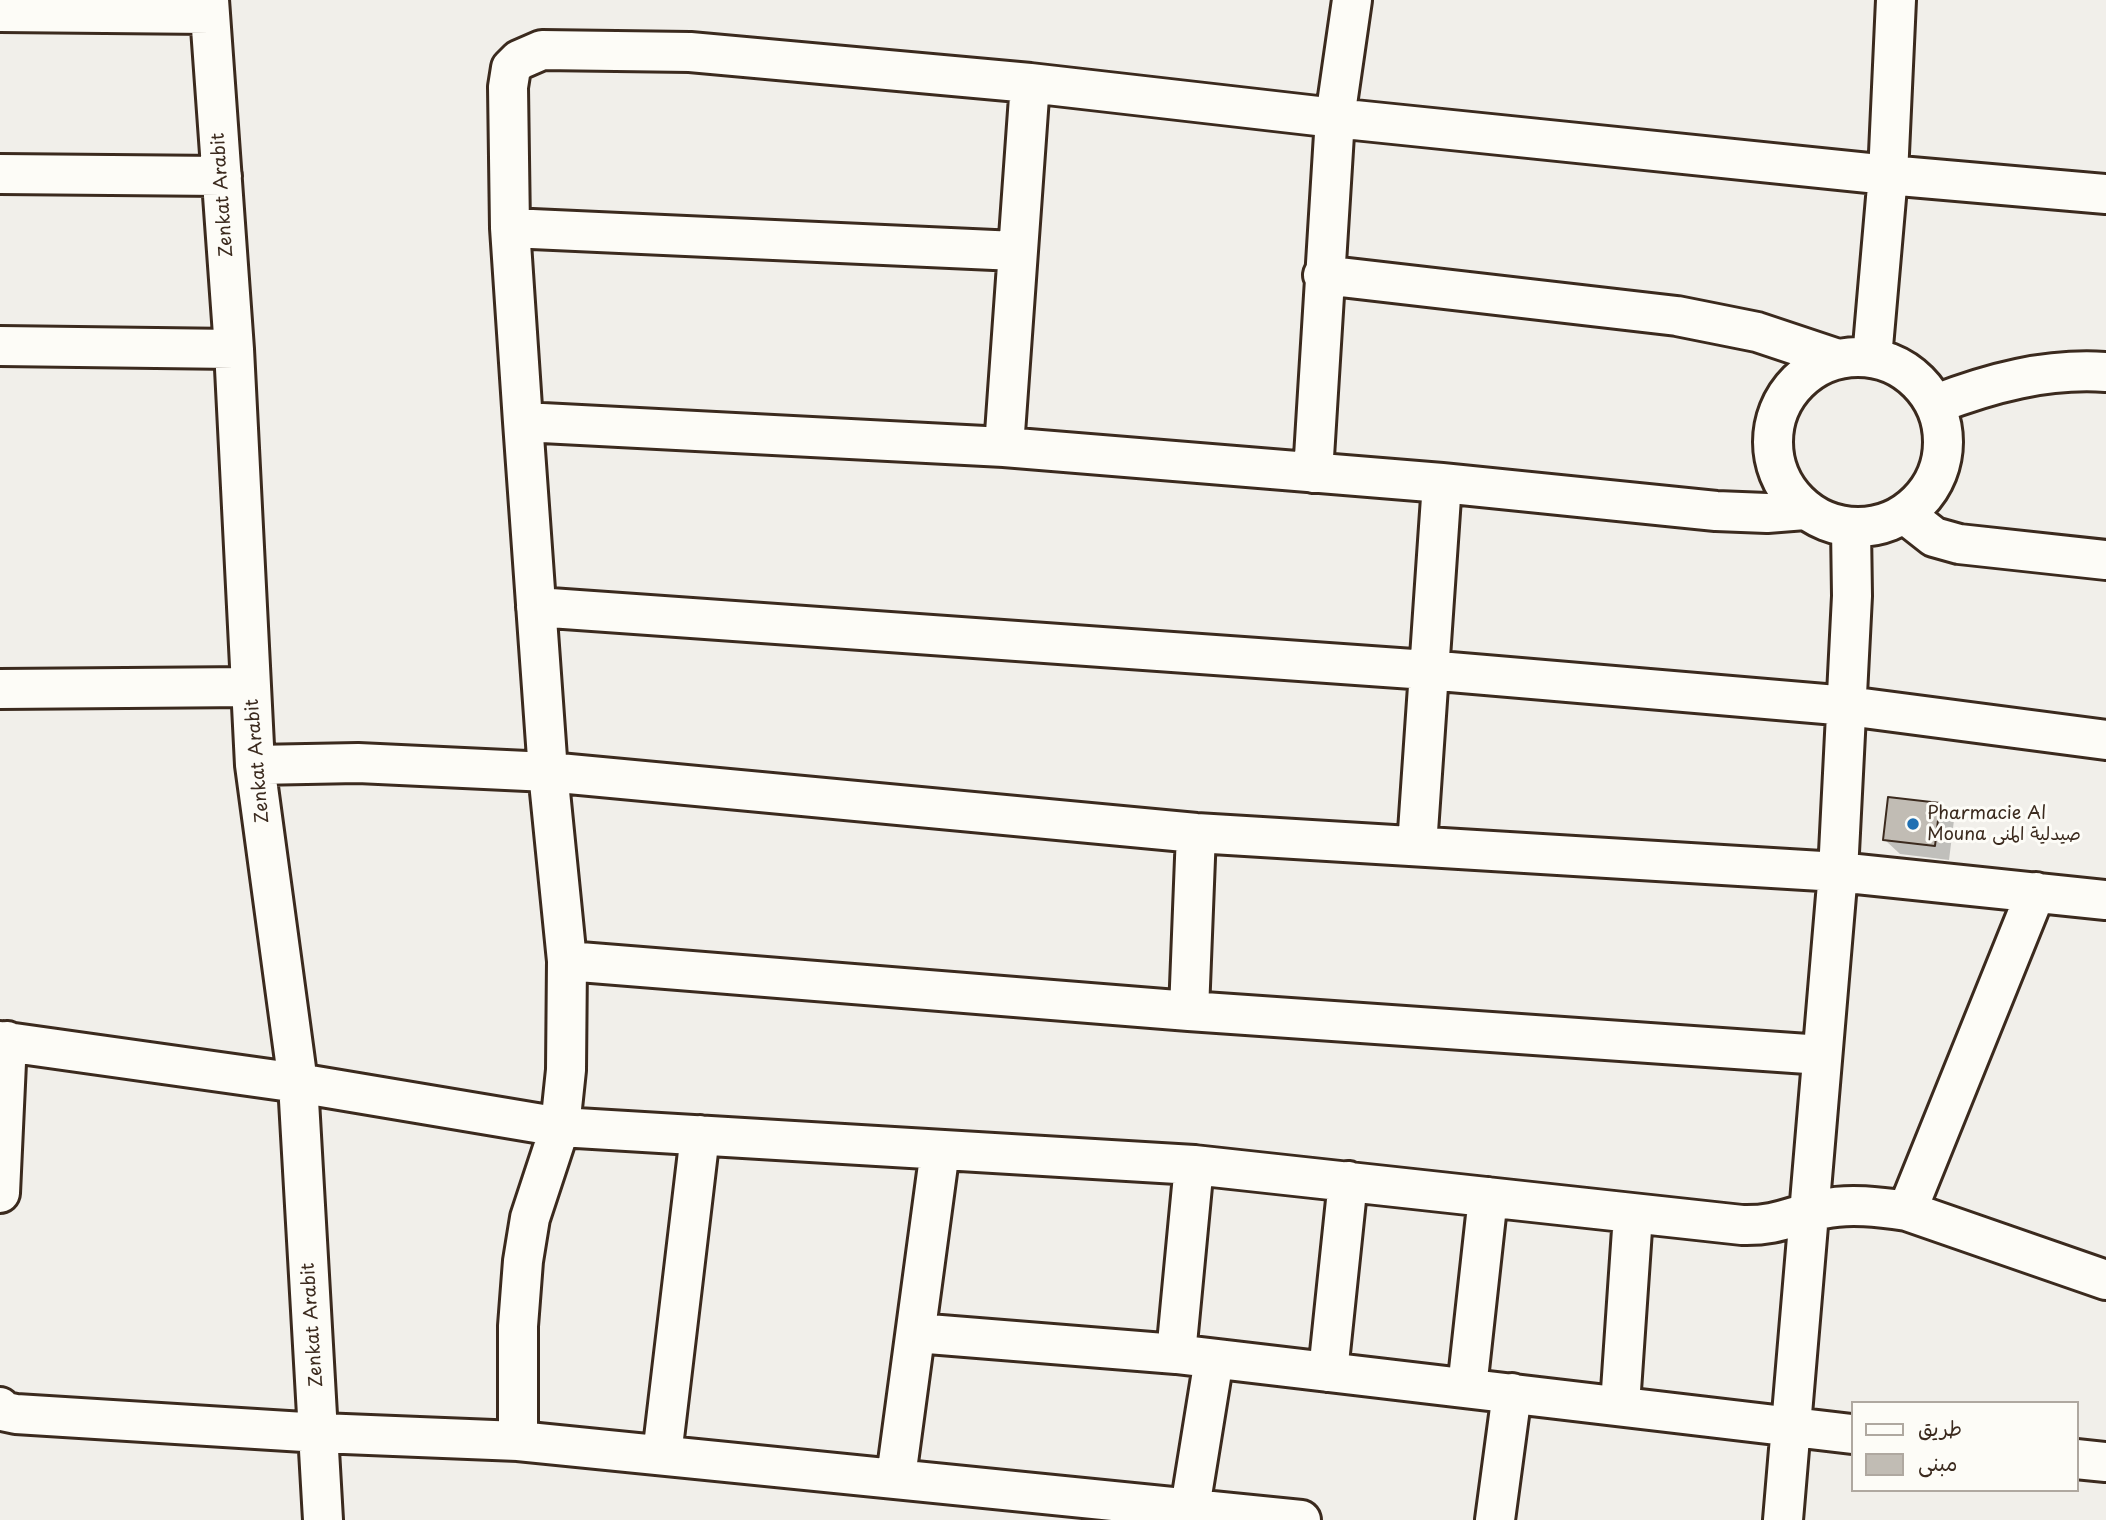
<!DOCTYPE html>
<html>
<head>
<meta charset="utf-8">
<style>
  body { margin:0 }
  #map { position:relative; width:2106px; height:1520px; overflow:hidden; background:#f1efea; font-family:"Playpen Sans","Playpen Sans Arabic",sans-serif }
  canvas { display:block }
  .legend { position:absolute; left:1851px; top:1401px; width:228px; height:91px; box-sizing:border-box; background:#fdfcf7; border:2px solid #afa8a0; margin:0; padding:9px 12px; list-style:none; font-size:21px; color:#3b2a1e }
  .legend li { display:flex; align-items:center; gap:14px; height:35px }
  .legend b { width:35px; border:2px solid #afa8a0 }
</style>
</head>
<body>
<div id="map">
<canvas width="2106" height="1520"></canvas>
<ul class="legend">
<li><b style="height:9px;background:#fdfcf7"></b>طريق</li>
<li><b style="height:19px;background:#c1bcb4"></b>مبنى</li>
</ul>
</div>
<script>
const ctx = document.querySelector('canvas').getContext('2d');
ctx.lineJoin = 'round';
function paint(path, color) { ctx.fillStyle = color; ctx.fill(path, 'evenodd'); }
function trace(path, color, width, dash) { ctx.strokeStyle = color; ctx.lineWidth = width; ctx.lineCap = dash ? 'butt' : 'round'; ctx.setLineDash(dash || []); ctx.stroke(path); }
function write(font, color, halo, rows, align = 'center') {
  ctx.font = font + ' "Playpen Sans","Playpen Sans Arabic",sans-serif'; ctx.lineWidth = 6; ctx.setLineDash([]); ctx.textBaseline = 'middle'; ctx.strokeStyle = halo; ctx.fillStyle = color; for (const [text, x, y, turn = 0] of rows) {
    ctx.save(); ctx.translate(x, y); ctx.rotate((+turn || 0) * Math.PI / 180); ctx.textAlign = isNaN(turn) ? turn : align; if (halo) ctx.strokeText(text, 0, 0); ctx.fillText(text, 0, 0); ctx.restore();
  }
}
const shadow = new Path2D(`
  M1939 805 1954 820 1949 860 1900 854 1885 840Z`);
const building = new Path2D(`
  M1888 797 1940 803 1935 846 1883 840Z`);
const minor = new Path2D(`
  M209 0 234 349 255 765 298 1083 323 1520
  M0 12 210 14
  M0 174 222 176
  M510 228 1016 251
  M1323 275 1677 316 1757 332 1838 359
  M0 346 234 349
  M1773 442a85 85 0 1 1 170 0a85 85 0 1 1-170 0Z
  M1872 358 1888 175 1896 0
  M1936 404C1991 383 2046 368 2106 372
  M523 422 1004 447 1442 483 1716 511 1767 513 1805 510
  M1004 447 1030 83
  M1313 473 1335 118 1352 0
  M1906 515 1934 537 1959 544 2106 560
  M536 607 1427 670 1848 706 2106 740
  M0 689 251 687
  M255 765 358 763 548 772 1196 833 1838 872 2106 900
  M1417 846 1442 483
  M567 961 1189 1011 1822 1055
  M1189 1011 1196 833
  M0 1041 298 1083 560 1127 1194 1165 1742 1225C1777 1226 1791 1216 1823 1209 1849 1203 1880 1207 1907 1211L2106 1280
  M0 1193 7 1041
  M1907 1211 2036 892
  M916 1333 1176 1354 1852 1434
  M1176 1354 1194 1165
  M1328 1372 1348 1181
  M1467 1388 1488 1197
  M1620 1405 1633 1215
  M0 1407 2 1411 16 1414 320 1433 518 1441 1301 1520
  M518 1441V1326L523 1261 530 1218 560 1127 566 1070 567 961 548 772 523 422 510 228 508 87 511 68 519 60 542 50 690 52 1030 83 1335 118 1888 175 2106 194
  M662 1455 700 1135
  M2076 1459 2106 1462
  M896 1477 940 1150
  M1188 1520 1214 1359
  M1495 1520 1512 1393
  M1783 1520 1838 872 1852 596 1851 528`);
const markers = [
  [1913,824,7,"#1f6fb2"]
];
const streetNames = [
  ["Zenkat Arabit",223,195,-94],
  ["Zenkat Arabit",258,761,-95],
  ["Zenkat Arabit",313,1325,-94]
];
const poiNames = [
  ["Pharmacie Al",1927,814],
  ["Mouna صيدلية المنى",1927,835]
];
paint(shadow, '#0003');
paint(building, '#c1bcb4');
trace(building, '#3b2a1e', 2);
trace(minor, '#3b2a1e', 44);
trace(minor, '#fdfcf7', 38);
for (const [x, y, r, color] of markers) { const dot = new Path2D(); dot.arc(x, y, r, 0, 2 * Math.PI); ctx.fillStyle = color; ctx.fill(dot); trace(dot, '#fdfcf7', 2.5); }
write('18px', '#3b2a1e', '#fdfcf7', streetNames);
write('18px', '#3b2a1e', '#fdfcf7', poiNames, 'left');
</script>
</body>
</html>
